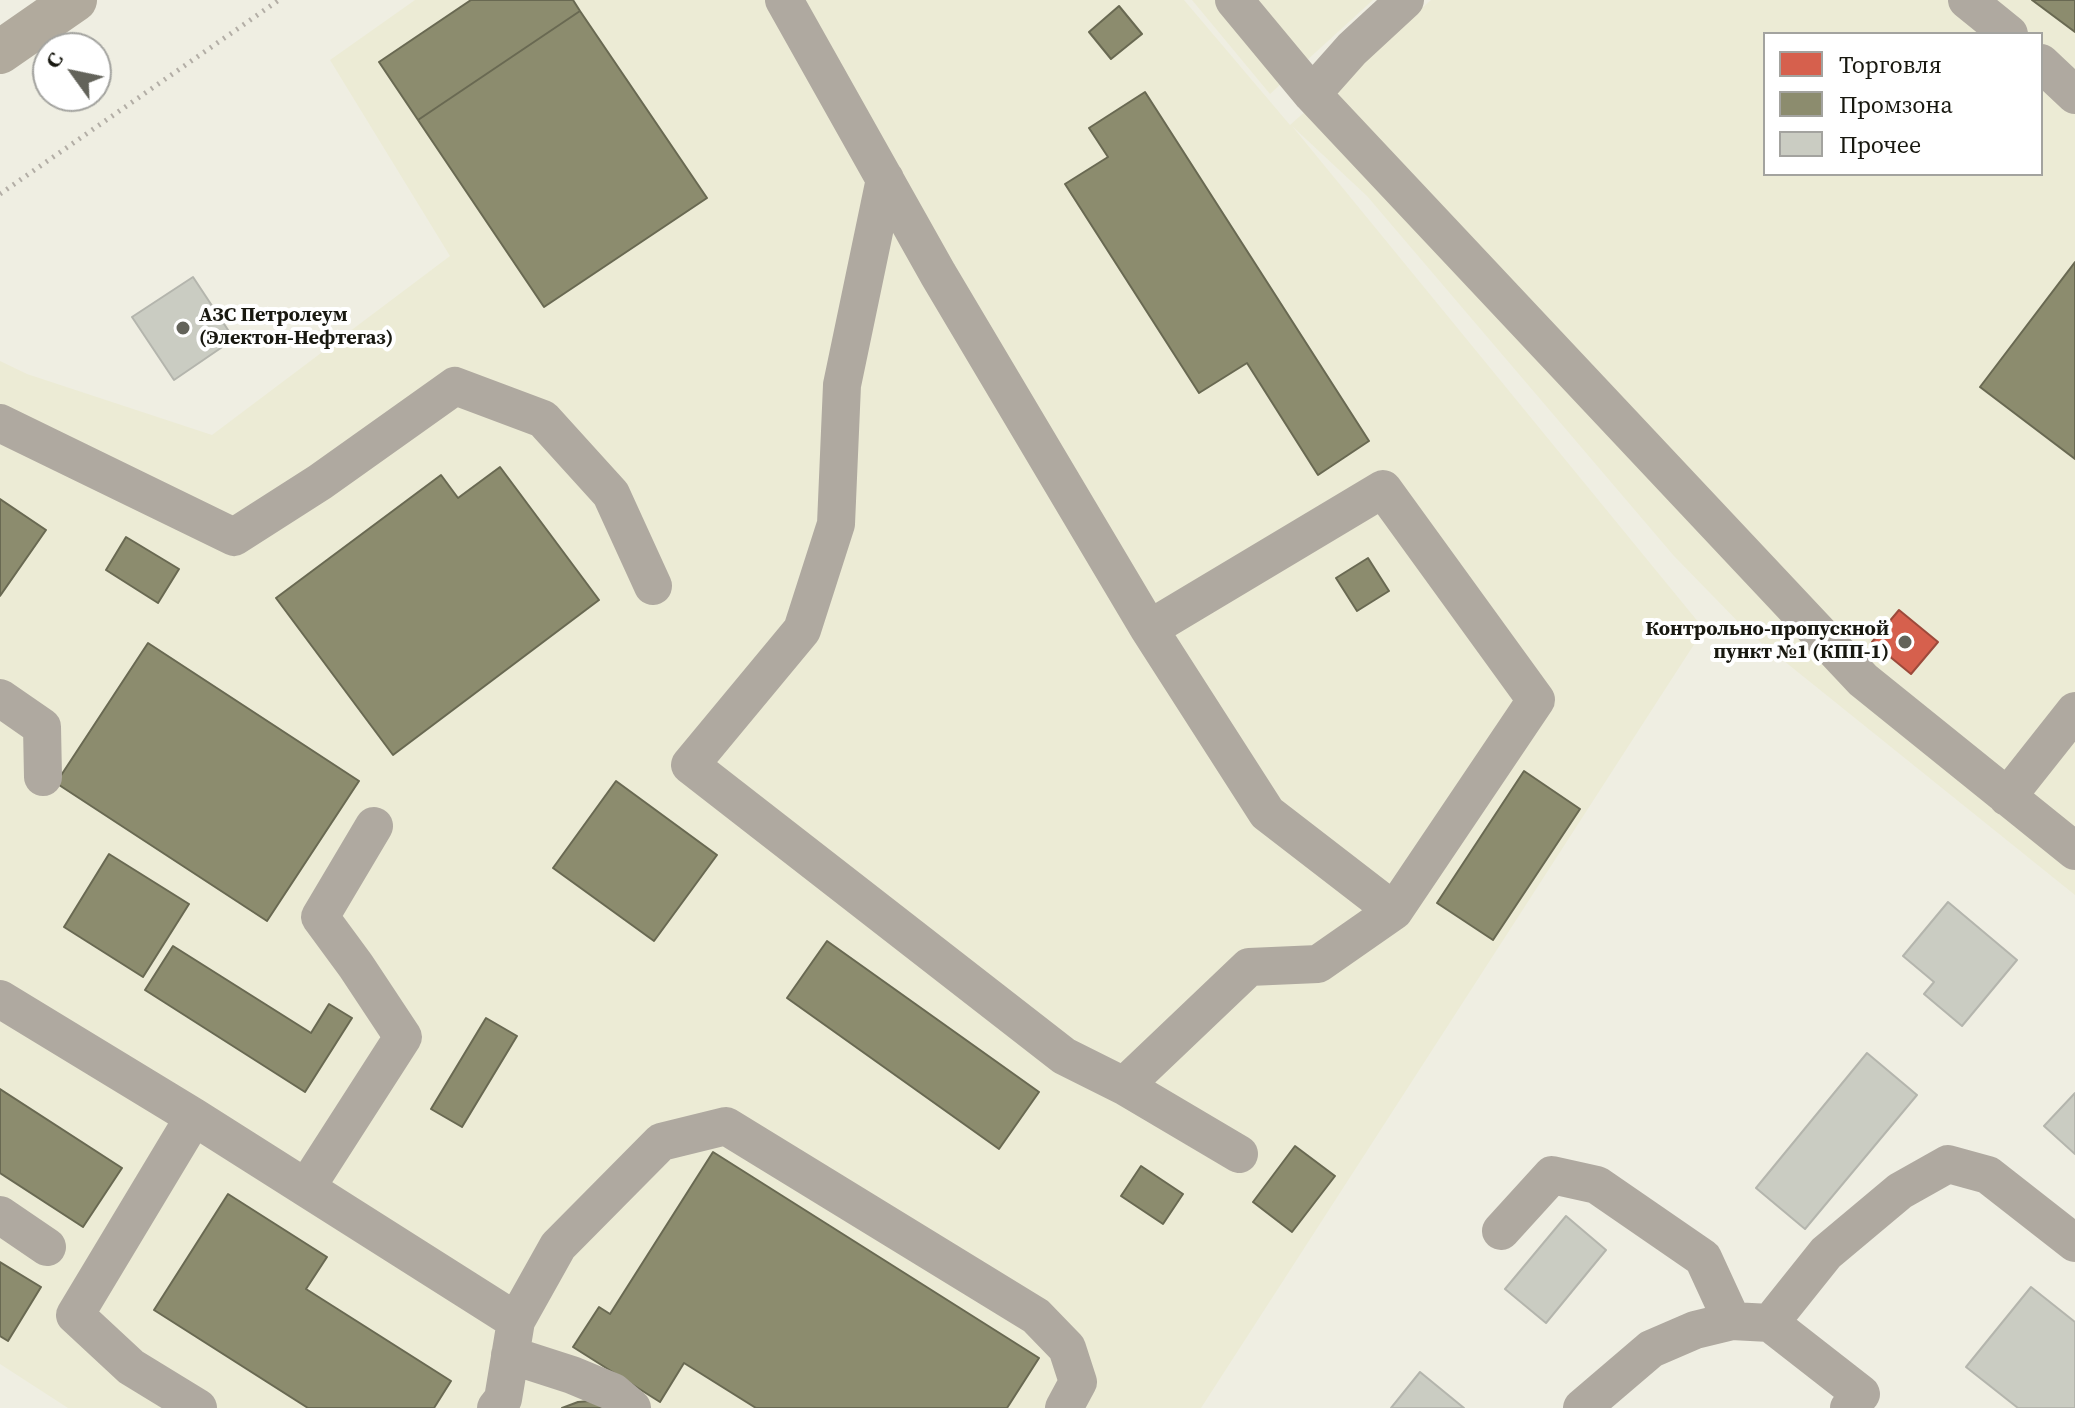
<!DOCTYPE html>
<html>
<head>
<meta charset="utf-8">
<style>
  body { margin:0 }
  #map { position:relative; width:2075px; height:1408px; overflow:hidden; background:#efeee2; font-family:"Source Serif 4",serif }
  canvas { display:block }
  .legend { position:absolute; left:1763px; top:32px; width:280px; height:144px; box-sizing:border-box; background:#fff; border:2px solid #a3a39f; margin:0; padding:10px 14px; list-style:none; font-size:24px; color:#181810 }
  .legend li { display:flex; align-items:center; gap:16px; height:40px }
  .legend b { width:40px; border:2px solid #a3a39f }
  .north { position:absolute; left:32px; top:32px; width:80px; height:80px; box-sizing:border-box; background:#fff; border:2px solid #a3a39f; border-radius:50%; rotate:303deg; font-size:22px; font-weight:700; line-height:32px; text-align:center; color:#181810 }
  .north::after { content:''; display:block; margin:auto; width:28px; height:36px; background:#63635a; clip-path:polygon(50% 0,100% 100%,50% 72%,0 100%) }
</style>
</head>
<body>
<div id="map">
<canvas width="2075" height="1408"></canvas>
<ul class="legend">
<li><b style="height:22px;background:#d6604d"></b>Торговля</li>
<li><b style="height:22px;background:#8c8c6e"></b>Промзона</li>
<li><b style="height:22px;background:#caccc2"></b>Прочее</li>
</ul>
<div class="north">С</div>
</div>
<script>
const ctx = document.querySelector('canvas').getContext('2d');
ctx.lineJoin = 'round';
function paint(path, color) { ctx.fillStyle = color; ctx.fill(path, 'evenodd'); }
function trace(path, color, width, dash) { ctx.strokeStyle = color; ctx.lineWidth = width; ctx.lineCap = dash ? 'butt' : 'round'; ctx.setLineDash(dash || []); ctx.stroke(path); }
function write(font, color, halo, rows, align = 'center') {
  ctx.font = font + ' "Source Serif 4",serif'; ctx.lineWidth = 8; ctx.setLineDash([]); ctx.textBaseline = 'middle'; ctx.strokeStyle = halo; ctx.fillStyle = color; for (const [text, x, y, turn = 0] of rows) {
    ctx.save(); ctx.translate(x, y); ctx.rotate((+turn || 0) * Math.PI / 180); ctx.textAlign = isNaN(turn) ? turn : align; if (halo) ctx.strokeText(text, 0, 0); ctx.fillText(text, 0, 0); ctx.restore();
  }
}
const built = new Path2D(`
  M415 0H1184L1290 125 1431 0H2075V895L1748 632 1674 556 1367 196 1292 126 1704 629 1201 1408H68L0 1364V361L27 374 212 435 450 256 330 60ZM1765 34H2041V174H1765Z
  M1192 0H1373L1270 94Z`);
const shops = new Path2D(`
  M1899 610 1938 642 1911 674 1872 642Z`);
const industry = new Path2D(`
  M471 0H573L580 11 418 120 379 62Z
  M2032 0H2075V32Z
  M1119 6 1142 34 1111 59 1089 32Z
  M580 11 707 198 544 307 418 120Z
  M1145 92 1369 441 1318 475 1247 363 1199 393 1065 184 1108 157 1089 128Z
  M2075 262V459L1980 387Z
  M500 467 599 600 393 755 276 598 441 475 458 498Z
  M0 499 46 530 0 596Z
  M126 537 179 569 158 603 106 570Z
  M1368 558 1389 591 1357 611 1336 578Z
  M148 643 359 781 267 921 56 783Z
  M1524 771 1580 809 1493 940 1437 903Z
  M616 781 717 855 654 941 553 868Z
  M109 854 189 904 143 977 64 927Z
  M827 941 1039 1092 999 1149 787 998Z
  M173 946 311 1033 329 1004 352 1018 305 1092 145 990Z
  M486 1018 517 1036 462 1127 431 1109Z
  M0 1089 122 1168 83 1227 0 1173Z
  M1295 1146 1335 1176 1292 1232 1253 1202Z
  M713 1152 1039 1358 1007 1408H756L684 1363 660 1402 573 1347 599 1307 610 1314Z
  M1141 1166 1183 1194 1163 1224 1121 1196Z
  M228 1194 327 1257 306 1289 451 1381 434 1408H308L154 1310Z
  M0 1262 41 1287 8 1341 0 1336Z
  M590 1401 612 1408H562L578 1402Z`);
const building = new Path2D(`
  M193 277 234 339 174 380 132 317Z
  M1948 902 2017 960 1962 1026 1924 994 1934 982 1903 956Z
  M1867 1053 1917 1095 1805 1229 1756 1188Z
  M2075 1093V1154L2044 1126Z
  M1566 1216 1606 1250 1546 1323 1505 1289Z
  M2031 1287 2075 1322V1408H2018L1966 1367Z
  M1420 1372 1464 1408H1391Z`);
const path = new Path2D(`
  M0 194 279 0`);
const minor = new Path2D(`
  M784 0 938 274 1149 629 1267 813 1394 911 1536 700 1383 489 1149 629
  M1234 0 1312 94 1863 680 2075 851
  M1967 0 2009 34
  M2041 63 2075 95
  M1312 94 1352 49 1405 0
  M885 179 842 385 836 524 802 630 690 765 1064 1056 1124 1086
  M0 423 234 537 320 482 455 386 543 419 611 494 653 586
  M0 698 42 727 43 777
  M2007 797 2075 711
  M0 999 194 1117 516 1321 503 1399 496 1408
  M194 1117 75 1315 131 1367 198 1408
  M1239 1154 1124 1086 1249 967 1318 964 1394 911
  M306 1188 403 1037 356 966 320 917 374 826
  M0 1215 47 1247
  M1501 1231 1552 1175 1597 1185 1703 1258 1732 1321
  M516 1321 558 1246 661 1142 726 1126 1036 1316 1067 1348 1078 1382 1064 1408
  M1770 1323 1826 1253 1900 1191 1948 1164 1988 1175 2075 1243
  M510 1355 572 1375 613 1392 632 1408
  M1582 1408 1651 1349 1695 1330 1732 1321 1770 1323 1861 1394 1849 1408`);
const major = new Path2D(`
  M0 52 75 0`);
const markers = [
  [183,328,8,"#63635a"],
  [1905,642,8,"#63635a"]
];
const poiNames = [
  ["АЗС Петролеум",199,316],
  ["(Электон-Нефтегаз)",199,339],
  ["Контрольно-пропускной",1889,630,"right"],
  ["пункт №1 (КПП-1)",1889,653,"right"]
];
paint(built, '#ecebd5');
paint(shops, '#d6604d');
trace(shops, '#9d4a3b', 2);
paint(industry, '#8c8c6e');
trace(industry, '#696952', 2);
paint(building, '#caccc2');
trace(building, '#b4b5ad', 2);
trace(path, '#b3aea6', 5, [2, 6]);
trace(minor, '#afa9a0', 38);
trace(major, '#b1aa9d', 44);
for (const [x, y, r, color] of markers) { const dot = new Path2D(); dot.arc(x, y, r, 0, 2 * Math.PI); ctx.fillStyle = color; ctx.fill(dot); trace(dot, '#fff', 3); }
write('bold 20px', '#181810', '#fff', poiNames, 'left');
</script>
</body>
</html>
